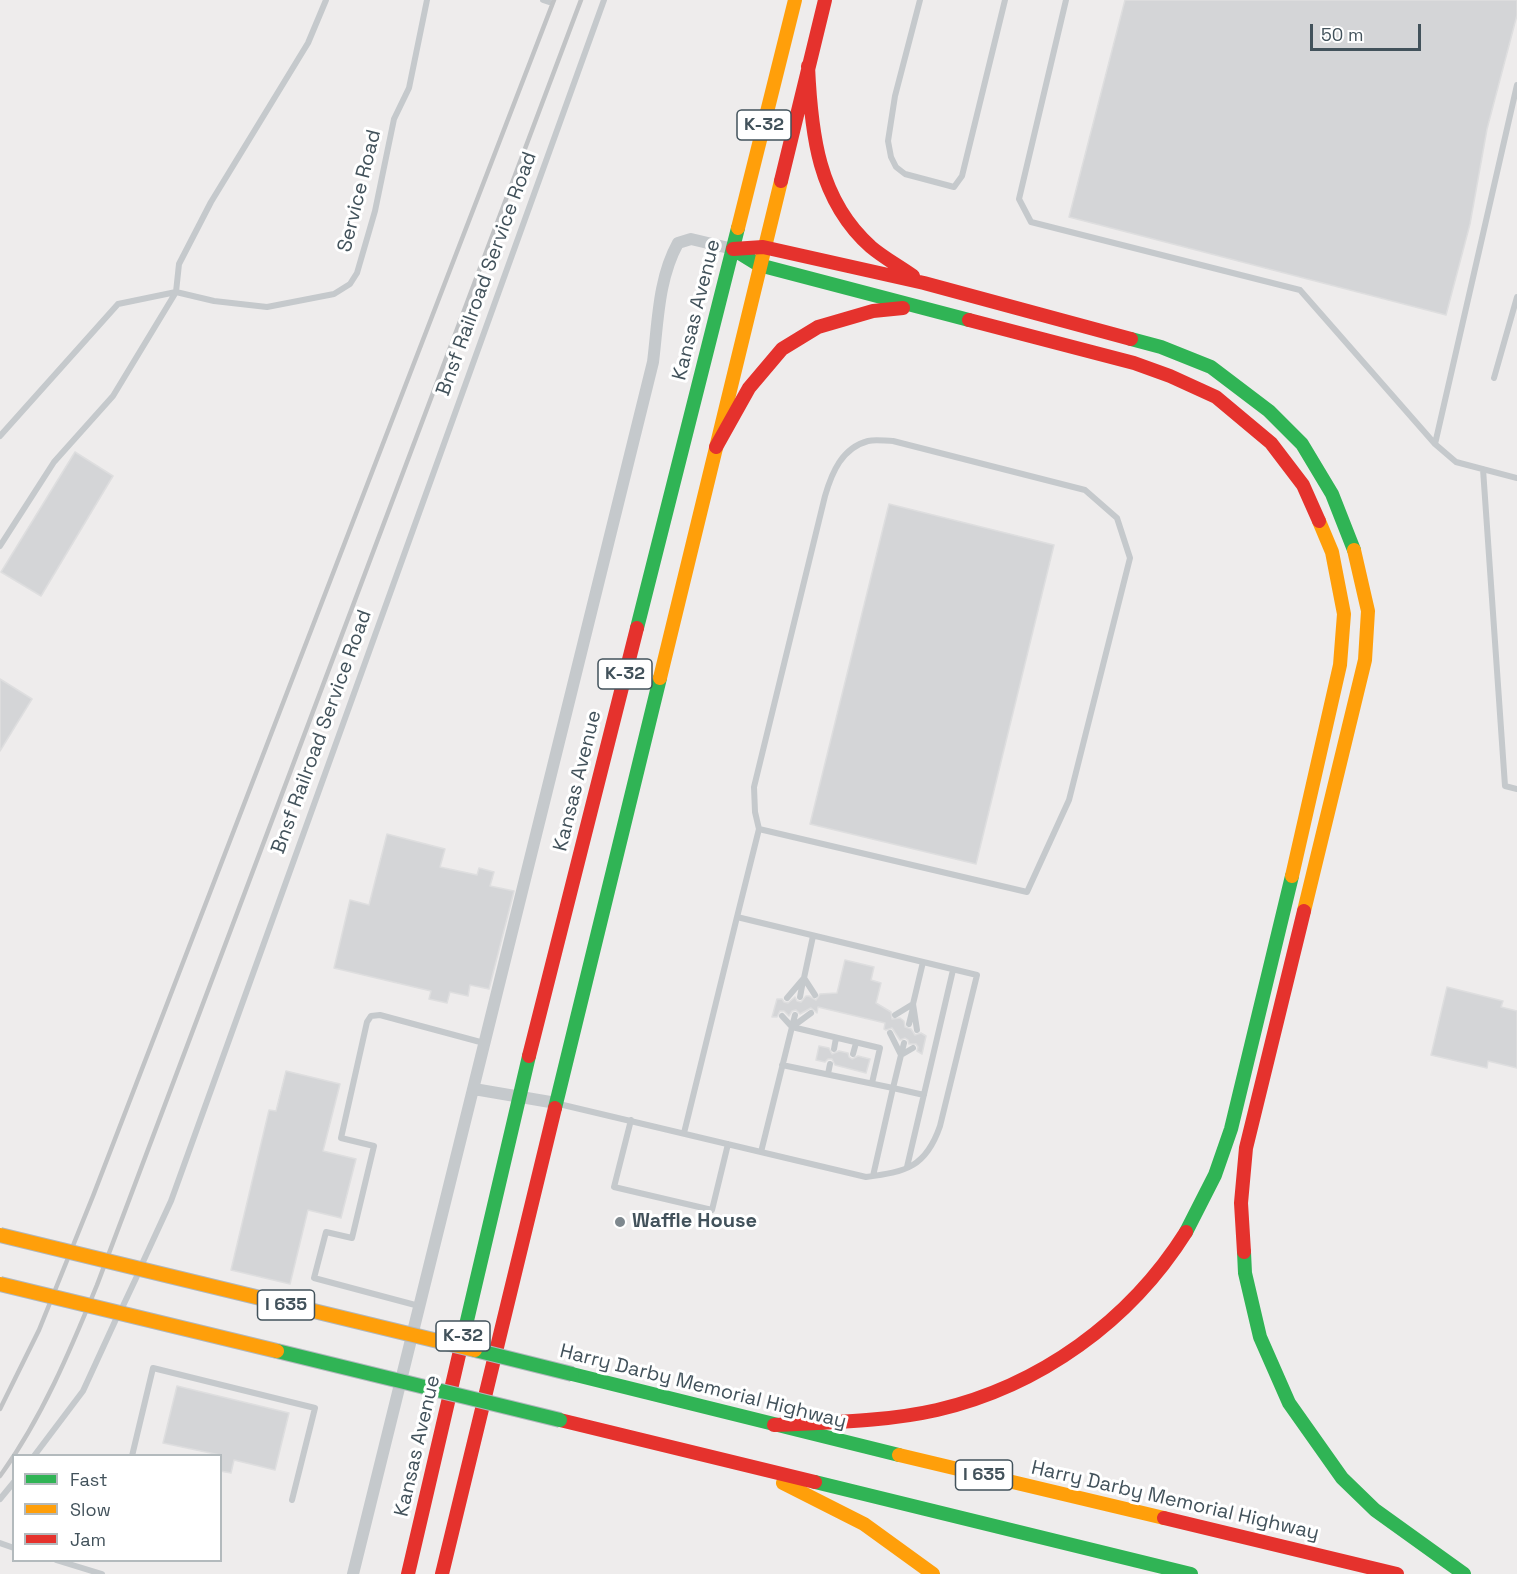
<!DOCTYPE html>
<html>
<head>
<meta charset="utf-8">
<style>
  body { margin:0 }
  #map { position:relative; width:1517px; height:1574px; overflow:hidden; background:#eeecec; font-family:"Space Grotesk",sans-serif }
  canvas { display:block }
  .legend { position:absolute; left:12px; top:1454px; width:210px; height:108px; box-sizing:border-box; background:#fff; border:2px solid #b3babd; margin:0; padding:8px 10px; list-style:none; font-size:18px; color:#42525b }
  .legend li { display:flex; align-items:center; gap:12px; height:30px }
  .legend b { width:30px; border:2px solid #b3babd }
  .scale { position:absolute; left:1310px; top:24px; width:111px; height:27px; box-sizing:border-box; border:3px solid #42525b; border-top:0; padding-left:8px; font-size:18px; line-height:21px; white-space:nowrap; color:#42525b; -webkit-text-stroke:4px #fff; paint-order:stroke }
</style>
</head>
<body>
<div id="map">
<canvas width="1517" height="1574"></canvas>
<ul class="legend">
<li><b style="height:8px;background:#30b455"></b>Fast</li>
<li><b style="height:8px;background:#ff9f0a"></b>Slow</li>
<li><b style="height:8px;background:#e5322d"></b>Jam</li>
</ul>
<div class="scale">50 m</div>
</div>
<script>
const ctx = document.querySelector('canvas').getContext('2d');
ctx.lineJoin = 'round';
function paint(path, color) { ctx.fillStyle = color; ctx.fill(path, 'evenodd'); }
function trace(path, color, width, dash) { ctx.strokeStyle = color; ctx.lineWidth = width; ctx.lineCap = dash ? 'butt' : 'round'; ctx.setLineDash(dash || []); ctx.stroke(path); }
function write(font, color, halo, rows, align = 'center') {
  ctx.font = font + ' "Space Grotesk",sans-serif'; ctx.lineWidth = 6; ctx.setLineDash([]); ctx.textBaseline = 'middle'; ctx.strokeStyle = halo; ctx.fillStyle = color; for (const [text, x, y, turn = 0] of rows) {
    ctx.save(); ctx.translate(x, y); ctx.rotate((+turn || 0) * Math.PI / 180); ctx.textAlign = isNaN(turn) ? turn : align; if (halo) ctx.strokeText(text, 0, 0); ctx.fillText(text, 0, 0); ctx.restore();
  }
}
const building = new Path2D(`
  M1125 0H1517V15L1487 129 1470 224 1446 315 1069 217Z
  M75 452 113 476 41 596 1 572Z
  M889 504 1054 545 976 864 810 824Z
  M0 679 32 699 0 751Z
  M387 834 445 849 440 867 477 875 479 868 494 872 490 886 514 891 489 989 470 985 468 996 450 992 447 1003 429 999 431 991 334 968 350 900 369 905Z
  M845 960 874 967 871 980 881 983 876 1003 891 1012 892 1019 900 1018 904 1021 905 1027 911 1029 915 1035 921 1033 926 1036 922 1054 917 1051 918 1047 916 1044H909L908 1040 905 1038 900 1040 892 1028 886 1030 884 1029 885 1023 818 1007 817 1013 811 1008 800 1014 796 1010 792 1011 789 1016 784 1011H780L777 1017H772L777 999H782L784 1002 788 1003 795 997 797 1001 801 1002 806 996H809L816 1000 820 994 837 993Z
  M1447 987 1503 1001 1501 1007 1517 1011V1068L1488 1061 1487 1068 1431 1055Z
  M819 1046 829 1048 832 1054 839 1051 848 1053 849 1057 852 1059 858 1056 870 1059 866 1073 835 1065 832 1059H828L825 1062 816 1060Z
  M286 1071 340 1084 323 1151 356 1159 341 1218 308 1210 290 1284 231 1270 269 1110 276 1111Z
  M177 1386 289 1413 275 1470 234 1460 231 1473 220 1471V1455L163 1443Z`);
const lane = new Path2D(`
  M543 0 549 2
  M920 0 895 96 888 141 891 157 896 167 905 174 954 187 962 176 1005 0
  M1066 0 1019 199 1031 222 1300 290 1435 444 1456 462 1517 478
  M1494 378 1517 297
  M0 436 118 304 176 292 214 301 267 307 334 294 350 284 357 273 375 211 394 119 409 88 427 0
  M1435 444 1517 85
  M1483 469 1505 786 1517 789
  M0 546 54 462 113 396 176 292 179 264 211 202 308 43 326 0
  M737 917 759 829 755 812 754 787 825 496C832 472 842 448 868 441 876 439 885 441 893 441L1085 490 1117 518 1130 558 1069 800 1027 892 759 829
  M813 936 804 978 815 995
  M800 997 803 981
  M787 998 804 978
  M895 1015 913 1004
  M782 1016 792 1027 880 1048 872 1083
  M909 1024 913 1008
  M792 1027 795 1015
  M917 1030 913 1004 923 962
  M890 1033 901 1055
  M913 1048 901 1055 893 1088 924 1095
  M834 1049 836 1038
  M853 1054 856 1043
  M901 1055 904 1043
  M782 1065 893 1088 873 1176
  M828 1074 830 1064
  M559 1104 866 1177C906 1172 926 1167 940 1126L977 975 737 917 684 1133
  M631 1120 614 1187 712 1210 728 1144
  M761 1152 792 1027 811 1013
  M907 1167 953 970
  M142 1264 171 1201 604 0
  M419 1306 314 1278 326 1232 352 1238 374 1146 341 1138 367 1022 371 1016 380 1015 484 1043
  M122 1308 138 1274
  M34 1456 83 1391 117 1317
  M132 1456 153 1368 315 1408 292 1500
  M0 1499 14 1482
  M0 1543 14 1548
  M56 1560 102 1574`);
const street = new Path2D(`
  M474 1089 556 1103
  M353 1574 653 362C658 323 658 279 678 243L691 239 733 249`);
const fast = new Path2D(`
  M733 249 759 265 969 320
  M1131 339 1161 347 1211 367 1269 411 1302 444 1332 494 1354 550
  M637 628 738 228
  M555 1108 660 678
  M1186 1232 1215 1175 1231 1129 1292 876
  M1244 1252 1245 1273 1260 1337 1289 1403 1342 1478 1375 1510 1464 1574
  M462 1342 529 1056
  M572 1374 899 1455
  M815 1482 1191 1574`);
const slow = new Path2D(`
  M738 228 795 0
  M660 678 781 181
  M1292 876 1340 665 1344 614 1332 552 1319 521
  M1304 911 1365 660 1368 611 1354 550
  M899 1455 1164 1518
  M783 1483 864 1524 933 1574`);
const jam = new Path2D(`
  M808 66C811 133 818 200 871 247 884 258 899 266 913 276
  M781 181 825 0
  M733 249 763 247 924 283 1131 339
  M969 320 1134 363 1170 376 1216 397 1271 443 1303 485 1319 521
  M716 447 749 388 782 349 818 327 873 311 903 308
  M529 1056 637 628
  M1244 1252 1241 1203 1246 1148 1304 911
  M560 1420 815 1482
  M774 1425C828 1422 884 1422 937 1410 1040 1386 1130 1321 1186 1232
  M1164 1518 1397 1574
  M408 1574 462 1342
  M442 1574 555 1108`);
const rail = new Path2D(`
  M0 1409 39 1330 93 1196 554 0
  M0 1476C42 1418 70 1351 97 1285L581 0`);
const fastBridge = new Path2D(`
  M475 1350 572 1374
  M277 1351 560 1420`);
const slowBridge = new Path2D(`
  M0 1235 475 1350
  M0 1284 277 1351`);
const markers = [
  [620,1222,6,"#7e888e"]
];
const shields = [
  [764,125,54],
  [625,674,54],
  [286,1305,57],
  [463,1336,54],
  [984,1475,57]
];
const shieldNames = [
  ["K-32",764,125],
  ["K-32",625,674],
  ["I 635",286,1305],
  ["K-32",463,1336],
  ["I 635",984,1475]
];
const streetNames = [
  ["Service Road",360,191,-76],
  ["Bnsf Railroad Service Road",487,274,-70],
  ["Kansas Avenue",697,310,-76],
  ["Bnsf Railroad Service Road",322,732,-70],
  ["Kansas Avenue",578,781,-76],
  ["Harry Darby Memorial Highway",703,1387,14],
  ["Kansas Avenue",418,1446,-77],
  ["Harry Darby Memorial Highway",1175,1501,13]
];
const poiNames = [
  ["Waffle House",632,1222]
];
paint(building, '#d4d5d7');
trace(building, '#dededf', 1.5);
trace(lane, '#c5c9cc', 6);
trace(street, '#c5c9cc', 12);
trace(fast, '#30b455', 14);
trace(slow, '#ff9f0a', 14);
trace(jam, '#e5322d', 14);
trace(rail, '#c1c3c5', 4.5);
trace(fastBridge, '#b0b7bd', 16, []);
trace(slowBridge, '#b0b7bd', 16, []);
trace(fastBridge, '#30b455', 14);
trace(slowBridge, '#ff9f0a', 14);
for (const [x, y, r, color] of markers) { const dot = new Path2D(); dot.arc(x, y, r, 0, 2 * Math.PI); ctx.fillStyle = color; ctx.fill(dot); trace(dot, '#fff', 2); }
for (const [x, y, w] of shields) { const box = new Path2D(); box.roundRect(x - w / 2, y - 15, w, 30, 4.5); ctx.fillStyle = '#fff'; ctx.fill(box); trace(box, '#42525b', 1.5); }
write('bold 18px', '#42525b', null, shieldNames);
write('20px', '#42525b', '#fff', streetNames);
write('bold 20px', '#42525b', '#fff', poiNames, 'left');
</script>
</body>
</html>
